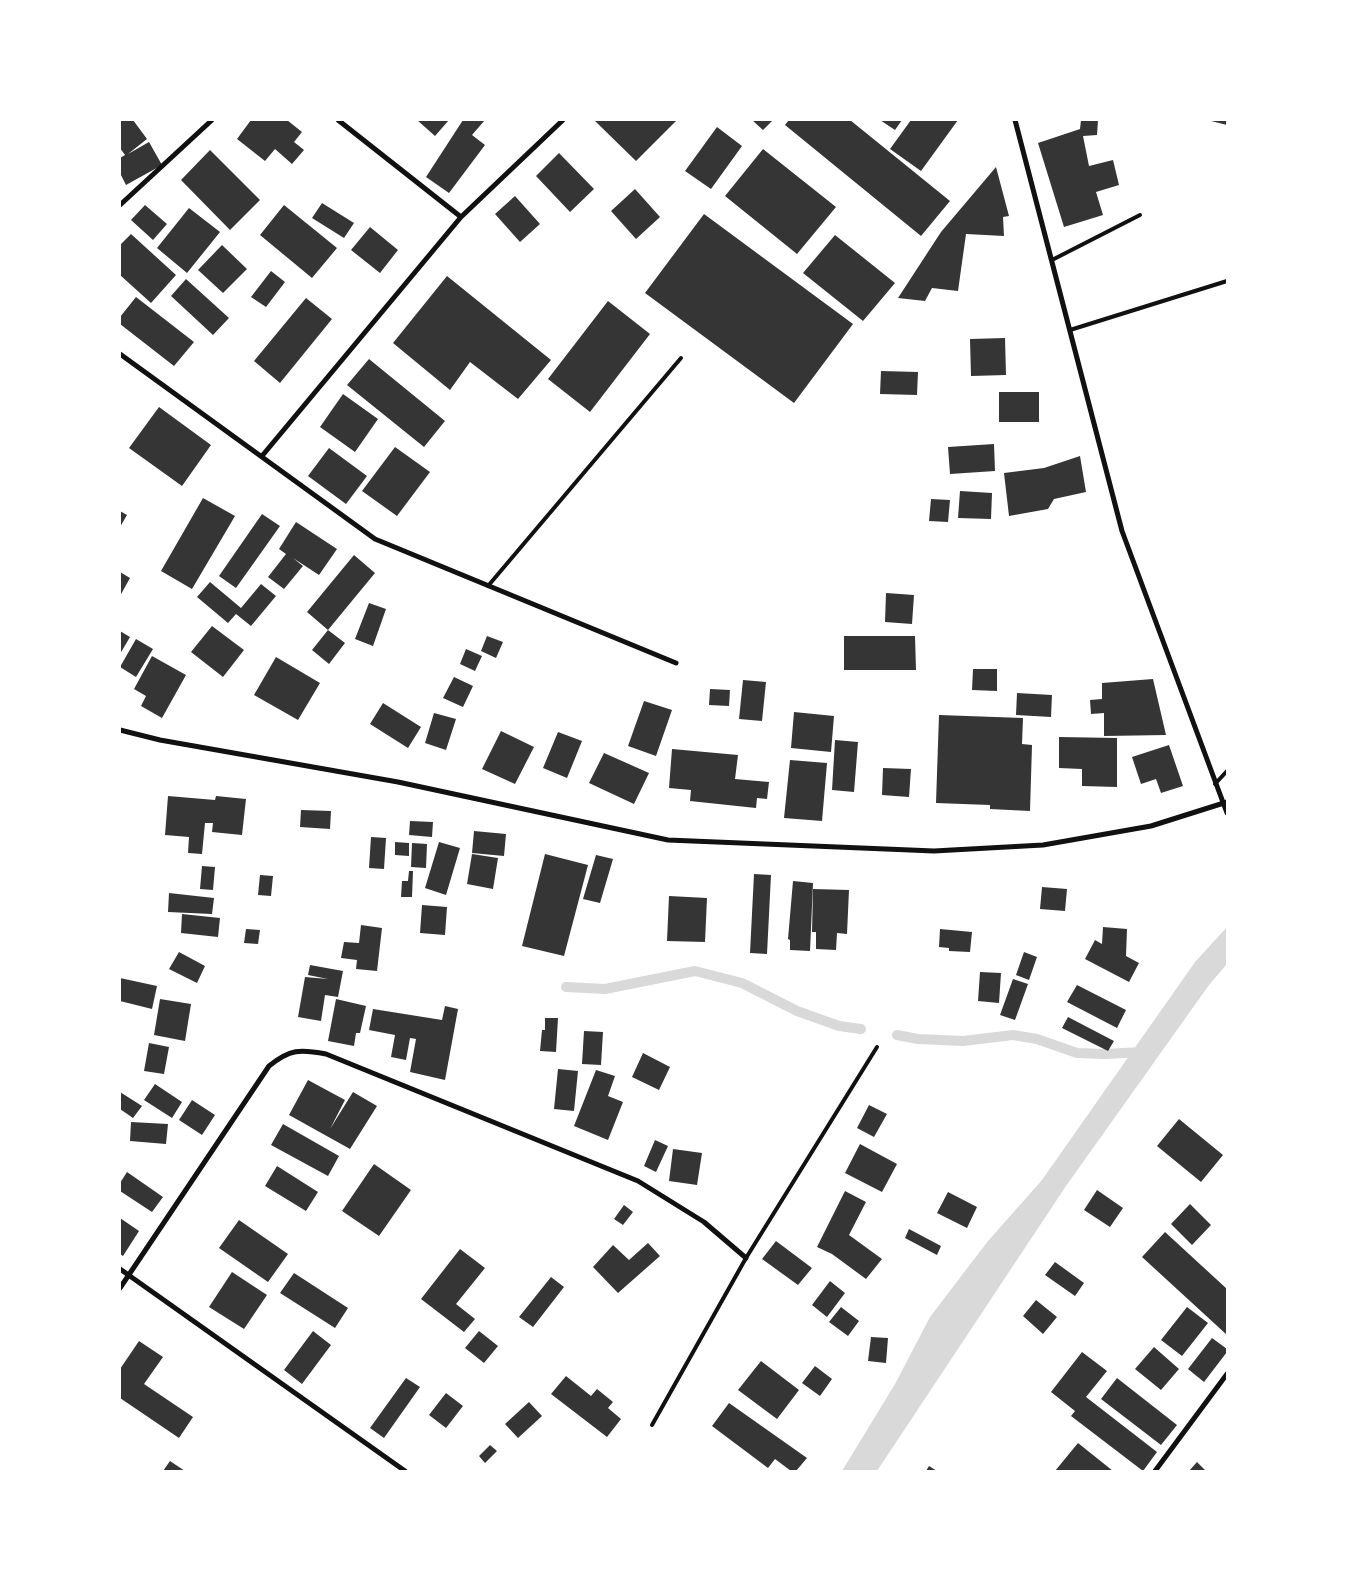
<!DOCTYPE html>
<html>
<head>
<meta charset="utf-8">
<style>
  body { margin:0 }
  #map { position:relative; width:1347px; height:1591px; overflow:hidden; background:#fff; font-family:Figtree,sans-serif }
  canvas { display:block }
  .frame { position:absolute; inset:0; border:121px solid #fff; pointer-events:none }
</style>
</head>
<body>
<div id="map">
<canvas width="1347" height="1591"></canvas>
<div class="frame"></div>
</div>
<script>
const ctx = document.querySelector('canvas').getContext('2d');
ctx.lineJoin = 'round';
function paint(path, color) { ctx.fillStyle = color; ctx.fill(path, 'evenodd'); }
function trace(path, color, width, dash) { ctx.strokeStyle = color; ctx.lineWidth = width; ctx.lineCap = dash ? 'butt' : 'round'; ctx.setLineDash(dash || []); ctx.stroke(path); }
const water = new Path2D(`
  M1227 927V964L1209 985 1066 1186 877 1471H842L895 1384 930 1317 988 1241 1042 1180 1195 962Z`);
const stream = new Path2D(`
  M566 987 605 989 695 971 742 983 797 1011 839 1026 861 1029
  M897 1035 918 1039 963 1041 1013 1035 1037 1039 1077 1053 1105 1054 1142 1052`);
const building = new Path2D(`
  M120 120H133L147 139 128 154 149 142 162 165 126 185 120 173V158L125 155 120 148Z
  M251 120H287L302 132 294 142 304 150 292 164 275 149 265 161 237 139Z
  M417 120H449L435 136Z
  M463 120H485L472 135 485 145 449 193 426 177Z
  M594 120H677L636 161Z
  M752 120H773L763 130Z
  M789 120H850L950 201 921 236 785 125Z
  M880 120H902L895 130Z
  M911 120H958L921 171 890 149Z
  M1081 120H1098L1097 135 1083 136 1089 166 1113 160 1119 185 1096 192 1103 215 1064 227 1038 143 1080 129Z
  M1227 120V125L1211 121V120Z
  M717 127 742 146 711 189 685 171Z
  M763 149 836 207 797 254 725 196Z
  M210 150 260 200 230 230 181 180Z
  M559 153 594 189 570 212 536 176Z
  M996 167 1009 216 1003 217 1004 236 966 234 958 291 932 288 925 301 898 298 941 232Z
  M635 189 660 217 636 239 611 211Z
  M515 196 540 224 520 242 495 214Z
  M322 203 354 223 344 238 312 218Z
  M145 205 167 224 153 240 131 220Z
  M284 205 337 248 312 278 260 235Z
  M189 208 220 232 187 273 157 248Z
  M704 214 853 324 794 403 645 293Z
  M370 227 398 250 380 273 351 250Z
  M131 234 176 275 151 303 120 275V245Z
  M835 235 895 283 863 321 803 273Z
  M222 245 247 269 223 293 198 270Z
  M271 271 285 282 266 307 251 297Z
  M447 276 551 360 518 399 470 362 450 390 393 343Z
  M186 279 229 318 213 335 171 296Z
  M136 297 194 342 174 366 120 324V317Z
  M306 298 332 319 280 383 254 361Z
  M608 301 650 334 590 412 548 379Z
  M1005 338 1006 375 971 376 970 339Z
  M369 359 445 421 424 447 347 385Z
  M881 371 918 372 917 395 880 394Z
  M999 392H1039V422H999Z
  M343 394 378 419 355 452 320 427Z
  M159 407 211 445 182 486 129 448Z
  M994 444 995 471 950 474 948 447Z
  M395 447 430 472 397 516 362 491Z
  M329 448 367 476 346 504 308 476Z
  M1080 456 1086 492 1054 499 1048 509 1009 516 1004 473 1044 468Z
  M960 491 992 493 991 519 958 518Z
  M203 498 235 516 192 589 161 571Z
  M931 499 950 500 948 522 929 521Z
  M120 511 127 515 120 527Z
  M262 514 280 526 236 588 219 576Z
  M296 522 337 549 319 575 293 558 303 566 284 589 268 577 286 554 279 549Z
  M354 555 375 573 328 630 345 643 329 664 312 650 328 630 307 612Z
  M120 572 130 578 120 596Z
  M210 582 241 608 261 584 276 596 251 626 236 614 228 623 197 597Z
  M886 593 914 595 912 624 885 622Z
  M369 603 386 609 373 646 355 639Z
  M212 626 244 650 223 677 191 652Z
  M120 631 130 637 120 654Z
  M487 636 503 642 496 658 481 651Z
  M844 636H915L916 670H844Z
  M136 639 153 649 136 677 120 667Z
  M466 649 482 656 475 671 460 664Z
  M152 656 186 675 162 718 141 706 146 696 134 689Z
  M276 657 320 683 298 720 254 695Z
  M973 669H997V691L972 690Z
  M454 677 473 686 463 707 443 698Z
  M1153 679 1166 735 1104 736V713L1091 714 1090 700 1102 699V683Z
  M743 680 766 682 762 721 739 719Z
  M710 689 730 690 729 706 709 705Z
  M1017 693 1052 695 1051 717 1016 715Z
  M644 701 672 710 656 756 628 746Z
  M383 703 421 727 408 748 370 724Z
  M794 712 834 716 831 752 791 748Z
  M434 713 456 719 446 750 425 743Z
  M939 715 1023 718 1022 744 1032 745 1030 811 990 809V805L936 803Z
  M501 731 534 747 515 784 482 769Z
  M558 732 582 741 567 778 543 768Z
  M1059 737 1117 738V787L1082 786V769L1059 768Z
  M835 740 858 742 854 792 832 790Z
  M1169 745 1183 786 1161 793 1156 779 1141 784 1132 757Z
  M672 749 738 755 735 779 769 782 767 799 757 798 756 808 690 801 691 790 669 788Z
  M604 753 649 773 634 804 589 783Z
  M790 760 827 763 822 821 784 818Z
  M883 768 911 769 909 797 882 795Z
  M168 796 215 800 216 796 246 799 242 835 212 832 213 823H205L202 854 188 853 189 837 165 835Z
  M301 810 331 811 330 829 300 827Z
  M410 821 433 822 432 837 409 835Z
  M474 831 506 834 504 856 472 853Z
  M371 837 386 838 384 869 369 868Z
  M395 842 409 843V856L395 855Z
  M439 842 460 848 446 895 425 888Z
  M412 843 427 844 426 868 411 867Z
  M472 854 498 858 493 889 467 884Z
  M545 854 588 865 564 956 522 946Z
  M596 855 613 859 600 903 583 899Z
  M202 866 215 867 213 890 200 889Z
  M409 871H413L412 897H401L402 881H408Z
  M754 874 771 875 767 954 750 953Z
  M260 875 273 876 271 896 258 895Z
  M793 881 813 883 810 951 790 950V940L788 939Z
  M1042 887 1067 889 1065 911 1040 909Z
  M813 889 849 890 847 934 837 933 836 950 816 949V932H812Z
  M169 893 214 898 212 914 168 912Z
  M669 896 707 898 705 942 667 941Z
  M422 905 447 907 445 935 420 933Z
  M182 914 220 918 218 937 181 933Z
  M361 925 382 928 377 971 356 969 357 960 341 958 344 942 359 943Z
  M1103 927 1127 929 1126 956 1139 963 1129 982 1085 959 1095 940 1102 944Z
  M246 929 260 930 258 944 244 943Z
  M940 929 972 932 970 952 949 951V948L939 947Z
  M179 952 205 966 197 983 169 969Z
  M1024 952 1037 957 1029 980 1016 975Z
  M310 965 343 971 338 997 325 995 321 1021 298 1017 305 977 328 979 308 975Z
  M980 972 1001 973 999 1003 978 1001Z
  M120 978 157 986 152 1009 120 1001Z
  M1013 979 1028 984 1015 1020 1000 1015Z
  M1077 985 1126 1010 1117 1028 1067 1002Z
  M160 999 191 1004 185 1041 154 1035Z
  M336 999 366 1006 360 1033H356L354 1046 328 1041Z
  M445 1006 458 1009 445 1080 410 1072 416 1039 410 1038 406 1060 391 1057 395 1035 369 1030 373 1009 442 1020Z
  M1068 1017 1114 1041 1108 1051 1062 1028Z
  M545 1018H558L556 1052 540 1051 542 1030H545Z
  M584 1031 603 1032 601 1065 582 1064Z
  M149 1043 169 1047 164 1074 144 1071Z
  M643 1053 670 1067 659 1090 632 1077Z
  M558 1069 578 1071 574 1111 554 1109Z
  M596 1070 615 1076 608 1096 623 1102 608 1140 574 1126Z
  M308 1080 345 1100 330 1129 353 1092 377 1106 350 1149 289 1115Z
  M155 1084 182 1102 172 1118 144 1100Z
  M120 1092 142 1106 133 1118 120 1109Z
  M192 1100 215 1115 202 1135 179 1120Z
  M869 1105 887 1114 874 1137 857 1128Z
  M1179 1119 1223 1155 1201 1182 1157 1146Z
  M131 1122 168 1124 166 1144 130 1141Z
  M283 1124 339 1156 328 1176 271 1145Z
  M655 1140 668 1146 656 1172 644 1166Z
  M860 1144 897 1164 882 1192 845 1173Z
  M673 1149 702 1153 697 1185 669 1181Z
  M374 1164 411 1190 379 1236 342 1211Z
  M277 1166 318 1192 306 1211 265 1186Z
  M127 1172 163 1197 152 1212 120 1191V1183Z
  M1097 1190 1123 1208 1110 1227 1084 1210Z
  M845 1191 866 1202 849 1235 882 1259 866 1279 832 1254 817 1247Z
  M948 1192 977 1207 967 1228 937 1213Z
  M1190 1204 1211 1225 1192 1245 1171 1224Z
  M624 1205 633 1212 623 1225 614 1219Z
  M120 1218 139 1231 123 1256 120 1254Z
  M239 1220 288 1254 268 1282 219 1248Z
  M909 1229 941 1246 937 1255 905 1238Z
  M1165 1232 1227 1289V1335L1142 1257Z
  M776 1241 812 1268 798 1285 762 1259Z
  M648 1243 660 1256 618 1293 593 1267 613 1245 629 1260Z
  M460 1249 485 1268 456 1304 475 1319 464 1332 421 1299Z
  M1055 1262 1084 1283 1075 1296 1045 1275Z
  M232 1272 267 1295 244 1329 209 1307Z
  M294 1273 348 1308 335 1328 280 1293Z
  M551 1277 564 1287 533 1327 519 1317Z
  M830 1281 845 1293 827 1317 812 1305Z
  M1036 1300 1057 1317 1043 1334 1023 1316Z
  M841 1307 859 1321 848 1336 829 1322Z
  M1187 1307 1208 1323 1182 1356 1161 1340Z
  M313 1331 331 1345 302 1384 284 1370Z
  M479 1331 498 1346 484 1363 465 1348Z
  M871 1337 888 1338 886 1363 868 1361Z
  M1212 1338 1227 1349V1352L1204 1382 1188 1369Z
  M139 1341 163 1357 144 1384 193 1417 179 1438 120 1398V1369Z
  M1154 1347 1179 1369 1161 1390 1135 1369Z
  M1082 1352 1107 1371 1086 1397 1157 1452 1143 1471 1071 1416 1075 1411 1051 1392Z
  M761 1361 799 1390 777 1419 738 1390Z
  M815 1366 832 1379 820 1396 802 1383Z
  M566 1376 591 1396 597 1389 613 1402 608 1408 621 1419 607 1437 551 1394Z
  M406 1378 420 1387 384 1438 370 1428Z
  M1117 1378 1177 1425 1161 1445 1101 1399Z
  M446 1393 463 1406 446 1428 429 1415Z
  M529 1402 542 1416 518 1438 505 1424Z
  M729 1403 807 1458 796 1471H791L775 1459 768 1468 712 1426Z
  M1078 1443 1113 1471H1055Z
  M490 1445 497 1451 485 1463 479 1456Z
  M170 1461 185 1471H163Z
  M1197 1462 1206 1471H1189Z
  M929 1466 937 1471H926Z`);
const service = new Path2D(`
  M1052 260 1140 215
  M1070 330 1227 281
  M488 586 681 358
  M1215 784 1227 771
  M652 1425 746 1258 877 1047`);
const minor = new Path2D(`
  M338 120 461 217
  M1015 120 1122 531 1227 813
  M120 205 212 120
  M120 354 375 539 676 663
  M262 456 461 217 563 120
  M120 730 160 740 398 782 668 840 934 851 1043 845 1151 826 1227 802
  M120 1269 405 1471
  M120 1288 269 1066C290 1049 300 1049 326 1054L638 1181 704 1222 746 1258
  M1155 1471 1227 1374`);
paint(water, '#d9d9d9');
trace(stream, '#d9d9d9', 10);
paint(building, '#353535');
trace(service, '#111', 4);
trace(minor, '#111', 5);
</script>
</body>
</html>
